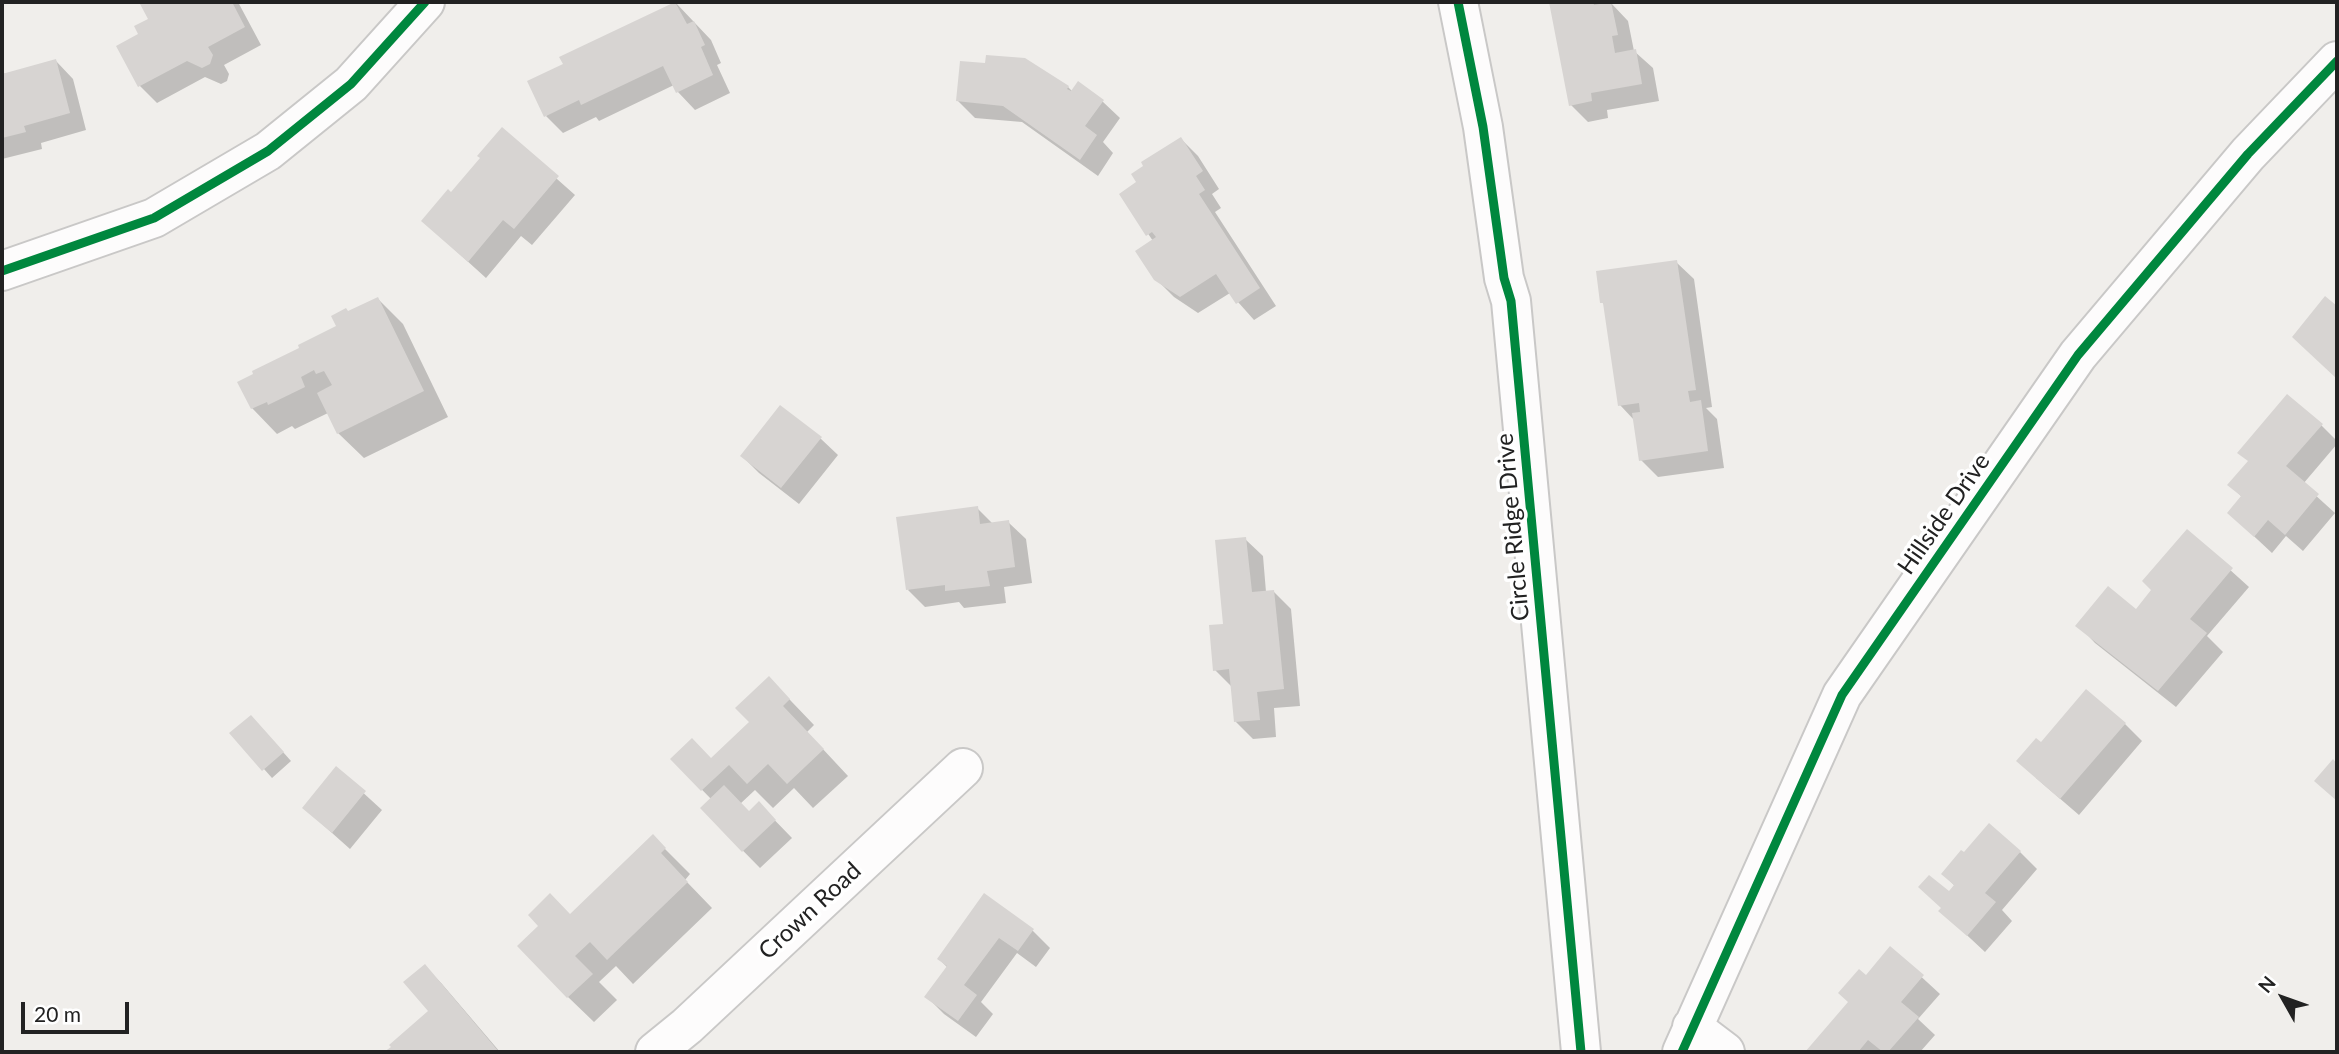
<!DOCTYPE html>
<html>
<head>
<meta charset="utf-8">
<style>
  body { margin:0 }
  #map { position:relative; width:2339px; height:1054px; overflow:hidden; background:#f0eeeb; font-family:Lato,sans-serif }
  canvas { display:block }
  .frame { position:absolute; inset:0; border:4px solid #222; pointer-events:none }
  .north { position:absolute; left:2248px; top:963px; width:70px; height:70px; -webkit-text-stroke:5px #fff; paint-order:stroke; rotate:310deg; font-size:19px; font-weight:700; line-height:28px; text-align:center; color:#222 }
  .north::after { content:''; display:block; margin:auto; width:24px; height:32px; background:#222; clip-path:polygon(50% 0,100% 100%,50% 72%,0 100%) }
  .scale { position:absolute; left:21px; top:1002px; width:108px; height:32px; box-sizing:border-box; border:4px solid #222; border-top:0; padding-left:9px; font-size:21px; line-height:24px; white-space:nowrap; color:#222; -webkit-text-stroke:5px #fff; paint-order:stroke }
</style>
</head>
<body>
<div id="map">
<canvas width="2339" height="1054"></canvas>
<div class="frame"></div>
<div class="north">N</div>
<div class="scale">20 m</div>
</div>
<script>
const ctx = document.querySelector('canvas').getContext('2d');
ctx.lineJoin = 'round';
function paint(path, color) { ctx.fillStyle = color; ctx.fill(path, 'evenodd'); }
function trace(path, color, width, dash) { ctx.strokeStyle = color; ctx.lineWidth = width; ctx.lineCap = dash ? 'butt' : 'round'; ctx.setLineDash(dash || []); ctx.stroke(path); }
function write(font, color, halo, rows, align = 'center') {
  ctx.font = font + ' Lato,sans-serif'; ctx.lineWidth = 7; ctx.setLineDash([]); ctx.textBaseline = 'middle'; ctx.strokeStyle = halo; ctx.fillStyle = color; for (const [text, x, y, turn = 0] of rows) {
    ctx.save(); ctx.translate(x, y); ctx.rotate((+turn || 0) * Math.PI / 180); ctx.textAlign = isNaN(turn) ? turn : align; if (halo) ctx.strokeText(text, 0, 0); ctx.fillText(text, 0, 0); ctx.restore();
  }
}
const shadow = new Path2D(`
  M149 2H238L261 45 224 65 229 74 227 81 221 84 205 77 157 103 140 86V35L150 19 143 5Z
  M1551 2 1611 3 1628 21 1634 51 1653 68 1659 101 1607 110 1608 118 1588 122 1571 105Z
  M676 3 711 40 721 63 717 65 730 93 695 110 678 92 674 85 599 121 596 117 563 133 546 116Z
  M56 61 73 79 86 130 41 143 42 149 2 159V71L6 75Z
  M1068 87 1073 92 1102 101 1120 118 1103 142 1113 153 1098 176 1022 122 975 118 958 101Z
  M502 130 575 195 532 245 521 236 486 278 423 221 452 194 482 158Z
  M1181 139 1198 156 1219 189 1212 194 1221 208 1215 212 1276 306 1254 320 1230 293 1198 313 1174 297 1156 279 1153 241 1121 194 1138 183Z
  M1676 262 1694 279 1712 407 1706 408 1717 419 1724 468 1658 477 1641 460 1635 421 1620 405 1605 306 1602 302Z
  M378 299 403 324 448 417 364 458 338 433 328 413 295 429 292 426 277 434 252 408 339 327 349 313Z
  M2321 425 2337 441V444L2303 484 2335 513 2303 551 2286 536 2272 553 2229 513 2242 497 2230 485Z
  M820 438 838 455 799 504 759 473 742 456Z
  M977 508 993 524 1008 522 1026 539 1032 583 1004 587 1006 603 964 608 959 602 925 607 908 590Z
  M2187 531 2249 587 2207 636 2223 652 2176 707 2095 643 2078 625 2136 611 2153 590Z
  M1245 539 1263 556 1266 592 1273 591 1291 609 1300 706 1274 708 1276 737 1253 739 1236 722 1233 688 1215 670Z
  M769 678 814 725 807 732 848 776 813 808 794 788 773 808 755 790 740 804 749 813 759 804 792 838 760 868 702 809 712 800 672 759 711 760 751 723Z
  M2125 724 2142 741 2079 815 2036 778 2041 744Z
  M259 725 291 761 272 778 232 733Z
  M336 768 382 810 350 849 304 808Z
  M653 837 690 874 685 880 712 908 633 984 616 966 599 982 617 1000 594 1022 568 997 570 916Z
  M2020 852 2037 869 2002 910 2012 921 1985 952 1941 911 1955 886 1943 874Z
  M985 896 1033 931 1050 948 1036 967 1017 953 981 1002 993 1014 976 1037 944 1014 927 997 948 968 939 959Z
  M1890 948 1940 994 1918 1019 1935 1035 1920 1052H1807L1850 1002 1866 977Z
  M425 966 442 984 500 1052H387L430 1011Z`);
const building = new Path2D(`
  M145 2H232L245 27 208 47 213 55 210 64 202 68 187 61 138 87 116 46 138 34 134 26 148 19 140 4Z
  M675 2 687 24 694 21 705 45 701 47 713 75 676 93 663 66 581 105 579 100 544 117 527 81 563 64 559 57Z
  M1549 2H1593L1594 5 1611 2 1618 35 1612 36 1615 53 1636 49 1642 84 1591 93 1592 101 1569 106Z
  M986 55 1025 58 1069 86 1067 89 1071 91 1078 81 1104 100 1085 126 1097 135 1080 160 1003 106 956 101 960 61 985 63Z
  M56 59 70 113 24 126 26 132 2 138V74Z
  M502 127 559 176 514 229 503 220 468 262 421 221 448 189 451 192 480 158 477 156Z
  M1181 137 1203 171 1196 176 1205 190 1199 194 1260 288 1236 304 1216 274 1180 297 1154 280 1135 251 1156 237 1152 232 1146 236 1119 194 1136 182 1131 174 1143 166 1141 162Z
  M1677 260 1696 390 1688 391 1690 402 1701 400 1708 451 1639 461 1632 413 1640 412 1639 403 1618 406 1603 303H1600L1596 271Z
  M2325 296 2337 306V379L2292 337Z
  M378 297 424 391 337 434 317 393 332 385 324 371 316 374 314 370 301 377 305 387 268 405 267 402 251 409 237 382 253 374 252 371 299 348 298 345 336 326 331 316 346 308 348 311Z
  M2287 394 2323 424 2286 466 2319 494 2285 535 2268 520 2254 537 2227 513 2241 496 2227 485 2248 461 2237 453Z
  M780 405 822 437 781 488 740 456Z
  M978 506 980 524 1009 520 1015 567 987 571 990 586 945 591V585L906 590 896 517Z
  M2187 529 2233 568 2190 619 2207 633 2158 691 2075 626 2108 586 2136 609 2151 590 2142 581Z
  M1246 537 1252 592 1274 590 1284 689 1257 692 1260 720 1234 722 1229 669 1213 671 1209 625 1223 624 1215 540Z
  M769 676 790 699 783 706 824 749 787 784 768 764 747 784 729 765 701 791 670 759 692 738 711 758 749 722 735 708Z
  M2086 689 2126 723 2060 799 2016 761 2036 738 2041 742Z
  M251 715 284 752 262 771 229 733Z
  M2333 759 2337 764V801L2314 781Z
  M336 766 366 791 332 833 302 808Z
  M724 785 749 811 759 801 776 820 742 852 700 808Z
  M1989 823 2021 851 1985 893 1996 902 1967 936 1938 911 1941 908 1918 887 1929 875 1949 891 1954 885 1941 874 1961 850 1964 852Z
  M653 834 666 848 661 853 688 882 607 960 590 942 575 956 593 974 567 998 517 946 538 926 528 915 550 893 570 914Z
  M984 893 1034 929 1018 951 999 938 964 985 977 995 958 1021 924 997 947 966 937 959Z
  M1890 946 1924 975 1901 1002 1919 1017 1888 1052H1883L1868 1040 1858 1052H1805L1848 1002 1838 993 1859 969 1866 975Z
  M425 964 499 1052H384L391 1047 389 1045 428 1011 403 982Z`);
const minor = new Path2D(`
  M1458 2 1483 127 1504 278 1511 301 1581 1052
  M2 271 154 218 268 151 351 84 425 2
  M1692 1027 1725 1052
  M655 1052 687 1026 963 768
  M1682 1052 1842 695 2078 355 2248 154 2337 61`);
const cycleway = new Path2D(`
  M1458 2 1483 127 1504 278 1511 301 1581 1052
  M2 271 154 218 268 151 351 84 425 2
  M1682 1052 1842 695 2078 355 2248 154 2337 61`);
const streetNames = [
  ["Hillside Drive",1944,514,-55],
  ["Circle Ridge Drive",1513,527,-95],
  ["Crown Road",810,911,-43]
];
paint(shadow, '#0003');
paint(building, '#d7d4d2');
trace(minor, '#c9c8c7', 42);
trace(minor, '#fdfcfc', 38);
trace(cycleway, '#00873e', 9);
write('24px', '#222', '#fff', streetNames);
</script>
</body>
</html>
